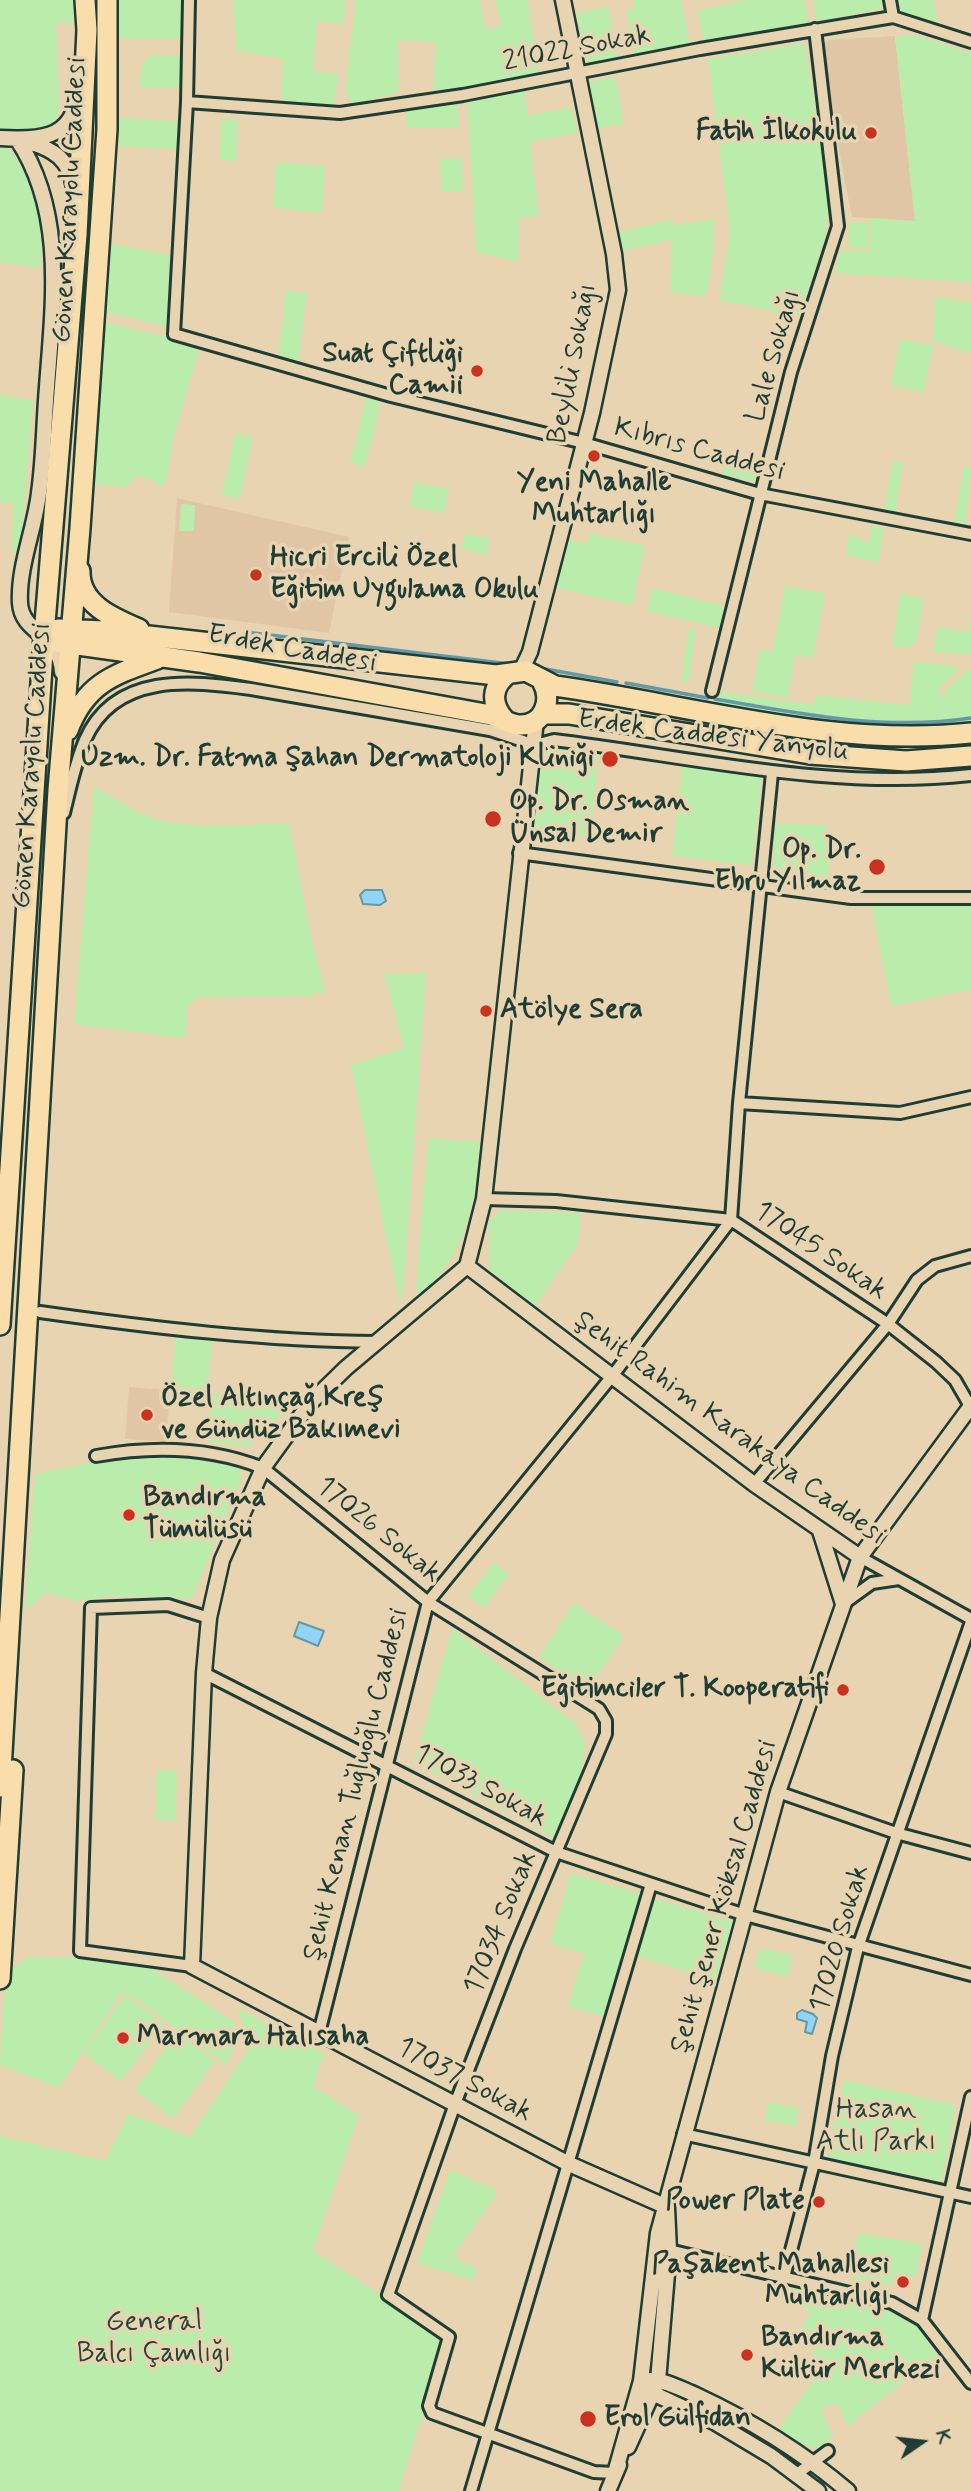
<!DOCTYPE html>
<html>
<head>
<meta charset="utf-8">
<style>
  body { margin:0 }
  #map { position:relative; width:971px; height:2491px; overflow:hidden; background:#e9d4b2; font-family:Mynerve,sans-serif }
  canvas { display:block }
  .north { position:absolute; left:887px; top:2407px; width:70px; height:70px; -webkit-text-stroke:5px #e9d4b2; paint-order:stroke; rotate:76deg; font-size:19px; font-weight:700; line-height:28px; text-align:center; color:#1f3d34 }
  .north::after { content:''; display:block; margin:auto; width:24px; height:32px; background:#1f3d34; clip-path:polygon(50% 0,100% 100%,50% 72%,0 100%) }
</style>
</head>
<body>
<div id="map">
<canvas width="971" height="2491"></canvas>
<div class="north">K</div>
</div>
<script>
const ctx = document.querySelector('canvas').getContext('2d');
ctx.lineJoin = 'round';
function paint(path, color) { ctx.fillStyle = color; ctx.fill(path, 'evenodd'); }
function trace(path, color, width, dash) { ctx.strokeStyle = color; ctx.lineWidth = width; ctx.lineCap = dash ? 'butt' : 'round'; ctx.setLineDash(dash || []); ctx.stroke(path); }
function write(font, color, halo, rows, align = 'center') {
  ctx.font = font + ' Mynerve,sans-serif'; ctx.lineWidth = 7; ctx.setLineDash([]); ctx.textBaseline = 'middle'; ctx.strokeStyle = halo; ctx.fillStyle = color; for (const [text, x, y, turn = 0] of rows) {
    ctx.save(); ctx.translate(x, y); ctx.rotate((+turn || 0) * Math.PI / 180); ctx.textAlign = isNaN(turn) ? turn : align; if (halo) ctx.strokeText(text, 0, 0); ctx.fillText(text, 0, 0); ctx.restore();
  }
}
const built = new Path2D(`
  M895 36 915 221 852 217 819 48 828 40Z
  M177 498 349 537 329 633 169 612Z
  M129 1387 170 1390 166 1442 125 1439Z`);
const green = new Path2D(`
  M0 0H73L74 23H56L59 99 56 124 46 130 0 131Z
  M115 0H183L182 39 115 38Z
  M233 0H346L343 23 317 21 313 71 339 74 334 104 329 109 281 105 283 59 236 50Z
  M356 0H479L486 30 501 26 495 0H528L539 75 458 90 433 91 436 42 398 40V92L353 105 345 90Z
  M633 0H681L690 46 635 57 626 9 635 8Z
  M745 0H804L810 25 705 44 697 11Z
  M813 0H883L885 8 817 22Z
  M895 0H933L938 24 897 12Z
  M608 7 618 59 588 65 577 13Z
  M915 35 971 53V282L836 273 839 251H870V218L915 221 895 36Z
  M804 43 831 195 824 241 800 316 719 300 730 232 708 59Z
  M157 55 184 56 181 88H140C141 73 139 57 157 55Z
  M615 77 624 123 596 129 587 82Z
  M524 90 528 116 572 107 577 133 530 142 539 216 519 218 518 262 476 252 467 99Z
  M458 102 459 128H407L405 109Z
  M120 118 178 121 177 149 119 146Z
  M221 119 238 120 236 161 219 160Z
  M0 147H7C37 178 44 226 40 268L0 262Z
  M462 158 463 191 442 192 440 159Z
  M276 162 325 166 322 212 273 208Z
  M673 219V225L714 219V244L707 294 702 296 670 292 672 240 621 251 617 233Z
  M849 222H868V248H849Z
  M112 244 170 255 167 327 106 312Z
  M286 291 307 292 298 363 279 355Z
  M935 297 971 302V353L933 341Z
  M101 321 201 345 175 432 165 486 137 475 127 487 90 484Z
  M900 339 933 345 924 392 891 385Z
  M0 394 33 401 20 555 12 550 13 502 0 503Z
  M366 398 381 402 365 467 350 463Z
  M235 433 253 437 240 499 222 495Z
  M727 453 762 461 757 482 722 474Z
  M893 461 903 463 895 512 884 510Z
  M964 467 971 468 965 524 954 522Z
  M415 482 449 489 444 513 409 506Z
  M181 504 195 505 194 531H179Z
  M871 526 884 527 879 563 846 555 849 533 869 544Z
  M465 533 490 539 486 555 461 548Z
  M590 533 645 546 632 605 557 588 568 540 587 544Z
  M785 586 825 593 813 658 795 656 788 698 752 691 760 649 773 651Z
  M652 588 724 606 719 628 647 611Z
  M900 594 924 598 916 642 910 647 892 646Z
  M971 616V654L933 652 937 627 968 632Z
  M688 629 696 630 689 682 681 681Z
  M914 661 960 667 938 690 940 696 971 667V728L901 732 717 707 721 692 814 705 816 695 909 705Z
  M554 742 599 748 590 838C570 837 545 839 530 826L536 748Z
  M682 767 762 776 752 865 672 856Z
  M94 787C117 800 141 817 168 822 207 829 250 824 289 823L311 937 326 994 318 991 311 996 199 997 187 1005 186 1038 74 1024Z
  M774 823 826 825 830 849 828 876 787 873 774 868Z
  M871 904 971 905V989L891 1006Z
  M426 973 404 1282 400 1306 351 1065 404 1048 384 974Z
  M428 1138 481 1142C473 1209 470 1248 419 1297L416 1285Z
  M501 1210 581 1213 578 1243 535 1306 489 1270V1222Z
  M175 1338 212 1341 208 1390 171 1387Z
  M210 1393 281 1398V1415L248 1447 209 1442Z
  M147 1455 223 1461 238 1465 242 1478 192 1598 114 1596 77 1601 46 1593 25 1610 35 1474 126 1456Z
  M493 1563 509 1574 484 1608 468 1596Z
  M574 1603 624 1636 588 1690 539 1657Z
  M452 1628 577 1725 585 1744 582 1772 560 1841 414 1763Z
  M157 1771H177L175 1820 155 1819Z
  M571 1873 641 1894 604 2017 568 2006 584 1954 550 1943Z
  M653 1898 733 1922 715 1980 636 1956Z
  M759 1948 793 1955 788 1977 754 1968Z
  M28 1957 90 1958 146 1965 234 2022C236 2039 234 2050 226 2065L136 1999 121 1992 59 2088 0 2065 5 1974Z
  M125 1995 164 2024 121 2081 83 2053Z
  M238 2008 324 2054 313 2087 359 2115 313 2251 441 2334 445 2344 398 2491H0V2136L105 2161 128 2113 190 2137 249 2049Z
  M177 2032 215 2061 173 2119 135 2090Z
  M844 2080 956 2105 942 2181 827 2158Z
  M769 2102 799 2108 795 2126 765 2120Z
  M450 2170 496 2190 495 2197 453 2256 477 2269 473 2281 417 2263Z
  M858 2233 922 2244 916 2277 894 2273 892 2285 850 2278Z
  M766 2276 873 2301 918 2327 937 2356 848 2426 836 2403 821 2409 833 2437 819 2448 803 2446 777 2431 820 2371 818 2362 811 2355 818 2344 800 2329 811 2313 765 2279Z`);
const water = new Path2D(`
  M365 890H382L386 901 380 905 363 904 360 895Z
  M299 1622 324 1631 318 1646 294 1636Z
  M802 2010 813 2014 817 2018 812 2034 805 2032 807 2022 797 2019V2013Z`);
const stream = new Path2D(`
  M245 632 510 664
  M540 668 617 682
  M626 683 708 698
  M715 699C799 714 885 731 971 718`);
const street = new Path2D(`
  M189 0 187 102 174 334 391 396 584 443 760 494 971 534
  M890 0 893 17
  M187 102 340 113 463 95 700 49 893 17 971 42
  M712 691 791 372 838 226 815 29
  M64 813C70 789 75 763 85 740 115 672 190 681 251 689L490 730 535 745 554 740C693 757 830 791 971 775
  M519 853 851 898H971
  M739 1103 900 1113 971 1097
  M484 1199 556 1201 731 1220 888 1324 936 1362 955 1380 970 1406
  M40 1312C153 1328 264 1341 378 1342
  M96 1456C151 1446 210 1447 263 1468L428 1602 599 1709 606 1721V1734L515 1949 455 2104 388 2295 449 2337 429 2406 432 2413 594 2472 615 2473
  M754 1484 888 1324 917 1280 935 1266 971 1256
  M860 1557 971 1619
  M843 1604 872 1583 899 1579
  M204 1673 556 1852 745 1915 971 1975
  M778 1792 896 1833 971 1853
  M192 1966 80 1951 91 1608 168 1605 209 1618
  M319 2033 428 1602 613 1375 731 1220 739 1103 772 773
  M683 2134 971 2197
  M669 2250 892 2303 922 2320 971 2383
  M784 2277 814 2163 832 2056 858 1947 971 1622
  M922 2320 971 2097
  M797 2474 828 2451
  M471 2491 651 1884`);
const secondary = new Path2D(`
  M0 138C36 140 72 140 77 97
  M17 139C66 212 53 304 47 387 44 422 44 458 39 493 35 528 18 567 20 603 22 635 60 633 62 672
  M28 142C54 149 70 160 74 188
  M521 671 530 652 592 413 618 290 614 254 563 0
  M536 720 484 1199 467 1266 346 1368 310 1403 263 1468 222 1560 209 1618 204 1673 192 1966 567 2163 667 2207
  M467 1266 754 1484 860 1557
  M820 1531 843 1604
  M649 2380C666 2380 681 2389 696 2395 752 2421 801 2451 848 2491
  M648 2391 716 2423 771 2456 818 2491
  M628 2447 658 2381 669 2250 667 2208
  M615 2473 641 2381 658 2233 778 1792 860 1557 971 1406
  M608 2491 619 2465`);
const highway = new Path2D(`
  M80 571C79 604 113 618 139 629
  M58 629 104 631 496 675 526 671 555 686C691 705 832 748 971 733
  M57 642 199 662 491 715C500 718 509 724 518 725 544 727 553 700 542 681
  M542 714H569L810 754 906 761 971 756
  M504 719C490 703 492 686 508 674
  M68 730C86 683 113 675 157 659
  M0 1325 44 635 77 235 87 30 85 0
  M0 1787 58 790 80 528 107 129V0
  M0 1979 13 1770`);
const markers = [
  [871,133,7,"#c8321e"],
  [477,371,7,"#c8321e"],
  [594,456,7,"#c8321e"],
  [256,575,7,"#c8321e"],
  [610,759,9,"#c8321e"],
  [493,819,9,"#c8321e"],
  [877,867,9,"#c8321e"],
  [486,1011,7,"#c8321e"],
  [147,1415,7,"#c8321e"],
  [129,1515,7,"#c8321e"],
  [843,1690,7,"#c8321e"],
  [123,2038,7,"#c8321e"],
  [819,2202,7,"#c8321e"],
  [903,2282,7,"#c8321e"],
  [747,2355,7,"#c8321e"],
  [588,2419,9,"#c8321e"]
];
const streetNames = [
  ["21022 Sokak",577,50,-11],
  ["Gönen Karayolu Caddesi",71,200,-87],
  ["Lale Sokağı",775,356,-74],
  ["Beylili Sokağı",574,364,-79],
  ["Kıbrıs Caddesi",699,451,15],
  ["Erdek Caddesi",292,650,10],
  ["Erdek Caddesi Yanyolu",713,737,7],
  ["Gönen Karayolu Caddesi",33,766,-86],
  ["17045 Sokak",820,1252,34],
  ["Şehit Rahim Karakaya Caddesi",729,1429,36],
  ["17026 Sokak",378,1531,39],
  ["Şehit Kenan Tuğluoğlu Caddesi",357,1785,-76],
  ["17033 Sokak",480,1787,28],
  ["Şehit Şener Köksal Caddesi",725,1897,-74],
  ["17034 Sokak",502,1923,-68],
  ["17020 Sokak",841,1939,-74],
  ["17037 Sokak",464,2081,28]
];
const poiNames = [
  ["Fatih İlkokulu",857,133,"right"],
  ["Suat Çiftliği",463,355,"right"],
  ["Camii",463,387,"right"],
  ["Yeni Mahalle",594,484,"center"],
  ["Muhtarlığı",594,516,"center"],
  ["Hicri Ercili Özel",270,559],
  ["Eğitim Uygulama Okulu",270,591],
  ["Uzm. Dr. Fatma Şahan Dermatoloji Kliniği",594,759,"right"],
  ["Op. Dr. Osman",509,803],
  ["Ünsal Demir",509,835],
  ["Op. Dr.",861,851,"right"],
  ["Ebru Yılmaz",861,883,"right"],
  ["Atölye Sera",500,1011],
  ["Özel Altınçağ Kreş",161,1399],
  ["ve Gündüz Bakımevi",161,1431],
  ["Bandırma",143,1499],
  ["Tümülüsü",143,1531],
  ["Eğitimciler T. Kooperatifi",829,1690,"right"],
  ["Marmara Halısaha",137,2038],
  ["Power Plate",805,2202,"right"],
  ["Paşakent Mahallesi",889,2266,"right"],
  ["Muhtarlığı",889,2298,"right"],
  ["Bandırma",761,2339],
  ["Kültür Merkezi",761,2371],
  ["Erol Gülfidan",604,2419]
];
const parkNames = [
  ["Hasan",876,2111],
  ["Atlı Parkı",876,2143],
  ["General",154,2323],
  ["Balcı Çamlığı",154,2355]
];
paint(built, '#e1c6a5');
paint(green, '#baecac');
paint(water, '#91d4f3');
trace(water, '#6398a7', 2);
trace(stream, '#6398a7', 3.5);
trace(street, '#1f3d34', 16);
trace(secondary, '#1f3d34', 19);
trace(highway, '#1f3d34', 24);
trace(street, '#e9d4b2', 10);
trace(secondary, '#e9d4b2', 14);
trace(highway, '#f9deab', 19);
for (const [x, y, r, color] of markers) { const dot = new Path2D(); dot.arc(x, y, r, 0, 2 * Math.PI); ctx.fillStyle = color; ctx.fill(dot); trace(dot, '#e9d4b2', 2.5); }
write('28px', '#1f3d34', '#e9d4b2', streetNames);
write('bold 28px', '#1f3d34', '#e9d4b2', poiNames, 'left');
write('28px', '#27463a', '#e9d4b2', parkNames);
</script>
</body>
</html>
